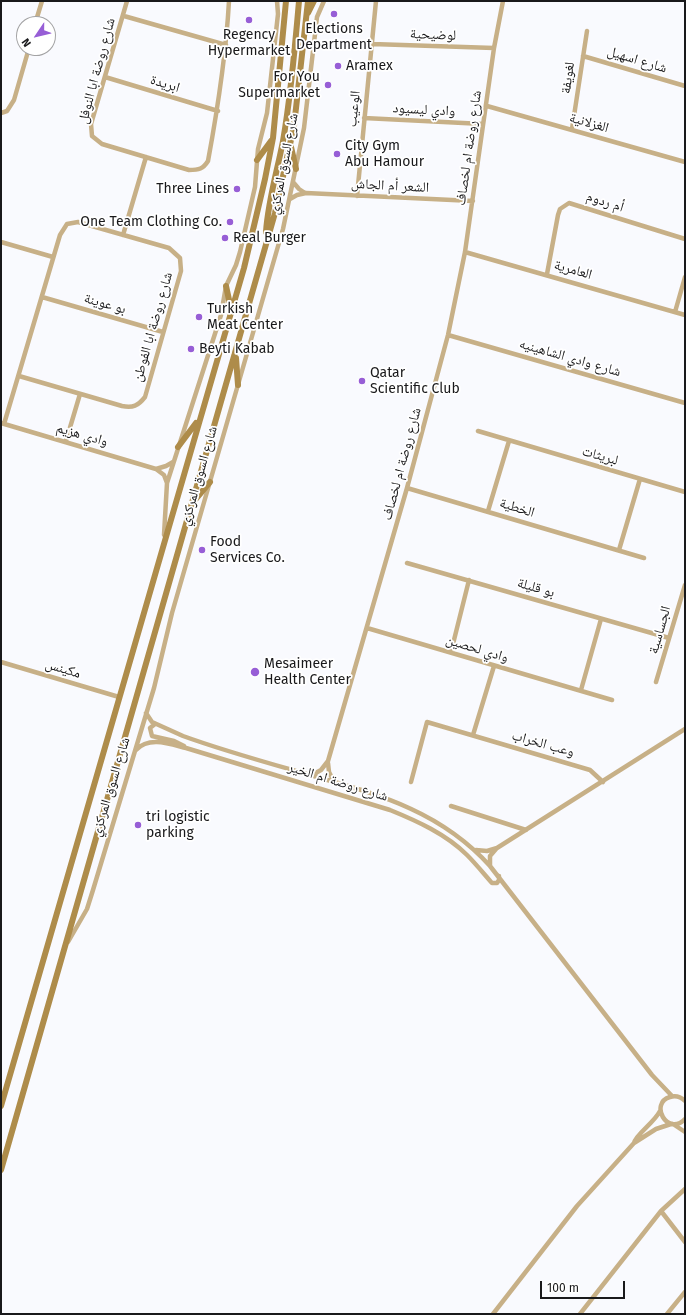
<!DOCTYPE html>
<html>
<head>
<meta charset="utf-8">
<style>
  body { margin:0 }
  #map { position:relative; width:686px; height:1315px; overflow:hidden; background:#f9fafe; font-family:"Fira Sans",sans-serif }
  canvas { display:block }
  .frame { position:absolute; inset:0; border:2px solid #19191b; pointer-events:none }
  .north { position:absolute; left:16px; top:16px; width:40px; height:40px; box-sizing:border-box; background:#fff; border:1px solid #a3a3a4; border-radius:50%; rotate:235deg; font-size:11px; font-weight:700; line-height:16px; text-align:center; color:#19191b }
  .north::after { content:''; display:block; margin:auto; width:14px; height:18px; background:#975ed6; clip-path:polygon(50% 0,100% 100%,50% 72%,0 100%) }
  .scale { position:absolute; left:540px; top:1281px; width:85px; height:18px; box-sizing:border-box; border:2px solid #19191b; border-top:0; padding-left:5px; font-size:12px; line-height:14px; white-space:nowrap; color:#19191b; -webkit-text-stroke:3px #fff; paint-order:stroke }
</style>
</head>
<body>
<div id="map">
<canvas width="686" height="1315"></canvas>
<div class="frame"></div>
<div class="north">N</div>
<div class="scale">100 m</div>
</div>
<script>
const ctx = document.querySelector('canvas').getContext('2d');
ctx.lineJoin = 'round';
function trace(path, color, width, dash) { ctx.strokeStyle = color; ctx.lineWidth = width; ctx.lineCap = dash ? 'butt' : 'round'; ctx.setLineDash(dash || []); ctx.stroke(path); }
function write(font, color, halo, rows, align = 'center') {
  ctx.font = font + ' "Fira Sans","Noto Naskh Arabic",sans-serif'; ctx.lineWidth = 3.5; ctx.setLineDash([]); ctx.textBaseline = 'middle'; ctx.strokeStyle = halo; ctx.fillStyle = color; for (const [text, x, y, turn = 0] of rows) {
    ctx.save(); ctx.translate(x, y); ctx.rotate((+turn || 0) * Math.PI / 180); ctx.textAlign = isNaN(turn) ? turn : align; if (halo) ctx.strokeText(text, 0, 0); ctx.fillText(text, 0, 0); ctx.restore();
  }
}
const minor = new Path2D(`
  M127 1 91 124 92 136 102 144 189 170C199 170 203 169 208 161 218 107 226 55 229 1
  M124 16 226 45
  M35 24 42 1
  M372 44 494 48
  M583 56 685 86
  M105 77 218 111
  M487 106 685 162
  M1 113 7 111 14 100 29 48
  M364 118 483 124
  M572 129 587 31
  M293 182 299 189 305 193
  M357 196 376 1
  M290 199 297 195 306 193 473 201
  M123 235 146 157
  M1 242 53 257
  M465 252 685 315
  M547 274 558 215 560 209 569 203 685 239
  M42 297 163 332
  M675 312 685 277
  M448 335 685 403
  M1 423 156 469 164 475 167 483
  M4 424 60 235 67 224 78 222 169 248 180 258 181 271 145 397C138 406 133 408 122 406L19 376
  M478 431 685 492
  M66 441 80 394
  M156 469 166 466 173 462
  M407 488 644 558
  M488 511 509 441
  M164 535 167 483 221 315 226 286 236 265 240 252 255 187 258 149 267 113 278 14 277 1
  M619 550 640 479
  M407 563 669 638
  M367 628 612 700
  M451 652 469 580
  M1 662 119 697
  M656 682 685 585
  M581 690 601 619
  M146 713 152 722 183 736C227 752 272 764 317 777 384 796 442 813 490 866L652 1075 672 1096
  M155 724 150 728 152 736 174 741 184 746
  M473 735 494 666
  M136 750C149 736 170 744 186 748L390 810C417 821 446 834 467 855 476 864 484 874 492 883H497L499 880V876
  M328 763 329 772 334 782
  M312 775 321 770 328 761 407 488 448 335 465 252 494 48 503 1
  M411 782 427 722 590 770 603 782
  M451 806 526 830
  M476 850 487 851 497 848 685 729
  M490 865V856L496 849
  M68 942 87 909 93 890 154 688 172 613 283 229 304 128 317 17 324 1
  M685 1101C681 1097 676 1095 670 1097 649 1103 667 1137 685 1119
  M673 1124 685 1132
  M634 1143 656 1129 671 1124
  M661 1211 685 1242
  M493 1314 577 1206 634 1143C636 1134 654 1123 660 1111
  M580 1314 661 1211 685 1189
  M667 1314 685 1292`);
const secondary = new Path2D(`
  M308 13 314 1
  M291 147 296 169
  M257 160 271 141
  M266 232C268 201 277 172 283 141 291 95 295 48 299 1
  M226 286 231 309
  M236 358 238 385
  M178 447 196 423
  M194 501 210 482
  M1 1106 244 268 265 179 273 138 286 1
  M1 1170 275 213 294 126 308 1`);
const markers = [
  [334,14,4,"#975ed6"],
  [249,20,4,"#975ed6"],
  [338,66,4,"#975ed6"],
  [328,85,4,"#975ed6"],
  [337,154,4,"#975ed6"],
  [237,189,4,"#975ed6"],
  [230,222,4,"#975ed6"],
  [225,238,4,"#975ed6"],
  [199,317,4,"#975ed6"],
  [191,349,4,"#975ed6"],
  [362,381,4,"#975ed6"],
  [202,550,4,"#975ed6"],
  [255,672,5,"#975ed6"],
  [138,825,4,"#975ed6"]
];
const poiNames = [
  ["Elections",334,29,"center"],
  ["Department",334,45,"center"],
  ["Regency",249,35,"center"],
  ["Hypermarket",249,51,"center"],
  ["Aramex",346,66],
  ["For You",320,77,"right"],
  ["Supermarket",320,93,"right"],
  ["City Gym",345,146],
  ["Abu Hamour",345,162],
  ["Three Lines",229,189,"right"],
  ["One Team Clothing Co.",222,222,"right"],
  ["Real Burger",233,238],
  ["Turkish",207,309],
  ["Meat Center",207,325],
  ["Beyti Kabab",199,349],
  ["Qatar",370,373],
  ["Scientific Club",370,389],
  ["Food",210,542],
  ["Services Co.",210,558],
  ["Mesaimeer",264,664],
  ["Health Center",264,680],
  ["tri logistic",146,817],
  ["parking",146,833]
];
const streetNames = [
  ["لوضيحية",433,35,2],
  ["شارع اسهيل",637,60,17],
  ["شارع روضة ابا النوفل",97,71,-75],
  ["لغويفة",568,78,-82],
  ["ابريدة",165,84,17],
  ["الوعيب",354,109,-84],
  ["وادي ليسيود",424,110,3],
  ["الغزلانية",589,123,16],
  ["شارع روضة ام لخصاف",469,148,-82],
  ["شارع السوق المركزي",284,164,-79],
  ["الشعر أم الجاش",390,186,3],
  ["أم ردوم",605,202,18],
  ["العامرية",573,270,16],
  ["بو عوينة",105,304,16],
  ["شارع روضة ابا الفوطن",153,327,-74],
  ["شارع وادي الشاهينيه",570,358,16],
  ["وادي هزيم",82,435,16],
  ["لبريثات",600,456,16],
  ["شارع روضة ام لخصاف",402,464,-75],
  ["شارع السوق المركزي",199,476,-74],
  ["الخطية",517,508,17],
  ["بو قليلة",536,588,16],
  ["الجساسية",660,630,-74],
  ["وادي لحصين",477,649,17],
  ["مكينس",63,669,17],
  ["وعب الخراب",543,744,16],
  ["شارع روضة ام الخير",338,782,17],
  ["شارع السوق المركزي",111,787,-73]
];
trace(minor, '#c7b087', 4.5);
trace(secondary, '#ae8c4a', 6);
for (const [x, y, r, color] of markers) { const dot = new Path2D(); dot.arc(x, y, r, 0, 2 * Math.PI); ctx.fillStyle = color; ctx.fill(dot); trace(dot, '#fff', 1.5); }
write('14px', '#19191b', '#fff', poiNames, 'left');
write('14px', '#19191b', '#fff', streetNames);
</script>
</body>
</html>
